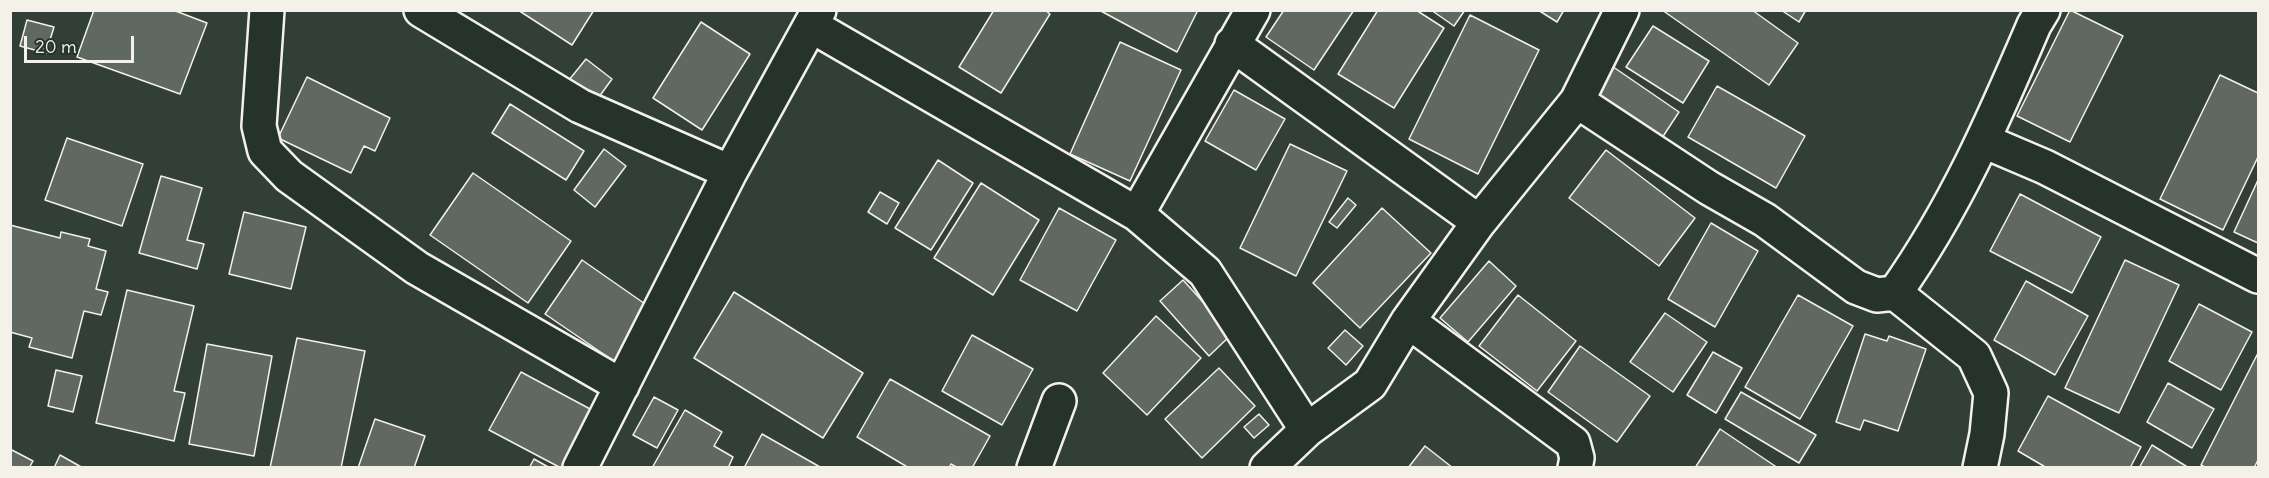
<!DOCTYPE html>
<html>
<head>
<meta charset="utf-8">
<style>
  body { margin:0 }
  #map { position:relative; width:2269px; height:478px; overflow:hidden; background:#323e38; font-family:Delius,sans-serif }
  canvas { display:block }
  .frame { position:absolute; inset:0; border:12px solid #f4f1e8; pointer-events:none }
  .scale { position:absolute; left:24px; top:36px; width:110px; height:27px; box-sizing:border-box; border:3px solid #f4f1e8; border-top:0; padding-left:8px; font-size:18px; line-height:21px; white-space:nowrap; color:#f4f1e8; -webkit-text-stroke:4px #26332d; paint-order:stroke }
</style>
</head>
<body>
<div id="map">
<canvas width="2269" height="478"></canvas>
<div class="frame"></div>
<div class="scale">20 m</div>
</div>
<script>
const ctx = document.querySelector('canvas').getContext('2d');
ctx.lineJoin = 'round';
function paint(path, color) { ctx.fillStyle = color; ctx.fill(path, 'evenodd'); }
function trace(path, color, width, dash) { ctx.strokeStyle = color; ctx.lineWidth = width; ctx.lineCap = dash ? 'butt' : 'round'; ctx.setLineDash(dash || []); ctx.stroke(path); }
const building = new Path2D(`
  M94 10H173L207 23 180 94 77 57Z
  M518 10H594L572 45Z
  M994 10H1045L1050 14 1001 93 959 67Z
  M1099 10H1198L1177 52Z
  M1284 10H1354L1314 70 1266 37Z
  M1378 10H1416L1444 28 1394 108 1338 74Z
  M1431 10H1465L1454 26Z
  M1538 10H1564L1557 22Z
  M1662 10H1752L1798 43 1769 85Z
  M1781 10H1806L1799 22Z
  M2070 10 2123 36 2070 142 2017 116Z
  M1470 15 1539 50 1478 174 1409 139Z
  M27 20 54 27 46 53 20 46Z
  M701 22 750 54 702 130 653 98Z
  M1653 26 1709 61 1683 103 1626 67Z
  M1120 42 1181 70 1130 181 1070 154Z
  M586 59 612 79 596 101 569 80Z
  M1606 62 1679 112 1660 141 1587 91Z
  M2220 75 2258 93V157L2223 230 2160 199Z
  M307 77 390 118 375 151 364 146 351 173 278 138Z
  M1717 86 1805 136 1776 188 1688 137Z
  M1234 90 1285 119 1256 170 1205 141Z
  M510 104 584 151 566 180 492 133Z
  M67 138 143 164 122 226 45 200Z
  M1290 144 1347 171 1296 276 1240 248Z
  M604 149 626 166 595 207 574 190Z
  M1606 150 1695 218 1659 266 1569 198Z
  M938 160 973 183 931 250 895 228Z
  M473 173 571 241 528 303 430 235Z
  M161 176 202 188 187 240 204 244 197 269 139 253Z
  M2258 180V243L2234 232Z
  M981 183 1039 220 993 295 934 258Z
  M880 192 899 203 887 224 868 212Z
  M2020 194 2101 237 2072 293 1990 251Z
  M1348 198 1356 205 1337 228 1329 222Z
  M1059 208 1116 240 1077 311 1020 280Z
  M1382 208 1431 253 1360 328 1313 283Z
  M244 212 306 227 291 289 229 274Z
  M1711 223 1758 251 1715 327 1668 299Z
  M10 225 60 238 61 232 90 239 88 246 106 251 96 289 108 292 101 315 84 311 72 358 29 347 32 338 10 332Z
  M582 260 658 313 621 366 545 314Z
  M2125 260 2179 285 2119 413 2065 388Z
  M1489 261 1516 286 1468 342 1440 318Z
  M1183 280 1232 334 1209 356 1160 301Z
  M2026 281 2088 316 2055 375 1994 340Z
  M127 290 194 306 174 391 185 393 174 441 96 423Z
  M734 292 863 373 823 438 694 358Z
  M1518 295 1576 341 1537 391 1479 346Z
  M1798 295 1853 326 1800 419 1745 387Z
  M2199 304 2252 332 2221 390 2169 361Z
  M1665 313 1707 342 1673 392 1630 362Z
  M1156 316 1201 358 1147 415 1103 373Z
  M1345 330 1363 346 1346 365 1328 348Z
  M1865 334 1887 341 1889 336 1926 349 1898 431 1864 420 1860 430 1836 422Z
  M972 335 1033 369 1002 425 942 391Z
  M297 338 365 351 341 468H270Z
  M207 344 272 356 254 456 189 444Z
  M1580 346 1650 396 1617 442 1548 392Z
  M1713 352 1742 368 1716 413 1687 395Z
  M2258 353V460L2254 468H2207L2201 465Z
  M1219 368 1255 406 1202 458 1165 419Z
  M56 370 82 376 73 412 48 406Z
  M521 372 592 410 561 468 489 430Z
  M890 379 990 436 972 468H958L951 464 949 468H909L857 437Z
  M2168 383 2214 409 2192 448 2147 422Z
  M1741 392 1816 435 1799 463 1725 419Z
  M2048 396 2141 447 2130 468H2047L2018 451Z
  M654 397 678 410 657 448 633 435Z
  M685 410 722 432 714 446 733 457 728 468H652Z
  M1259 414 1269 425 1254 438 1244 427Z
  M375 419 425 436 414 468H358Z
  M1720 429 1778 468H1695Z
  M762 434 820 467V468H744Z
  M2152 445 2189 468H2139Z
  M1425 446 1453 468H1408Z
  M10 449 33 461 29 468H10Z
  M60 455 83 468H54Z
  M534 459 550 468H529Z`);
const minor = new Path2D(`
  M267 10 259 126 265 151 289 176 417 268 622 386
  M421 10 580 106 730 172
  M812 26 1137 214 1205 272 1307 430
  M1232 44 1479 222
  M1577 101 1709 188 1765 220 1856 287 1877 295 1895 293C1955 208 1993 121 2034 25L2043 10
  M1984 141 2045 167 2258 276
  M1137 214 1253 10
  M1895 293 1974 356 1991 393 1987 434 1980 468
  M1408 321 1573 443 1577 458 1575 468
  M580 468 730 172 819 10
  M1034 468 1059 401
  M1267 468 1307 430 1370 384 1408 321 1479 222 1577 101 1622 10`);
paint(building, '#5f6861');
trace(building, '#f4f1e8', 1.5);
trace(minor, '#f4f1e8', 38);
trace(minor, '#26332d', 33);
</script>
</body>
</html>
